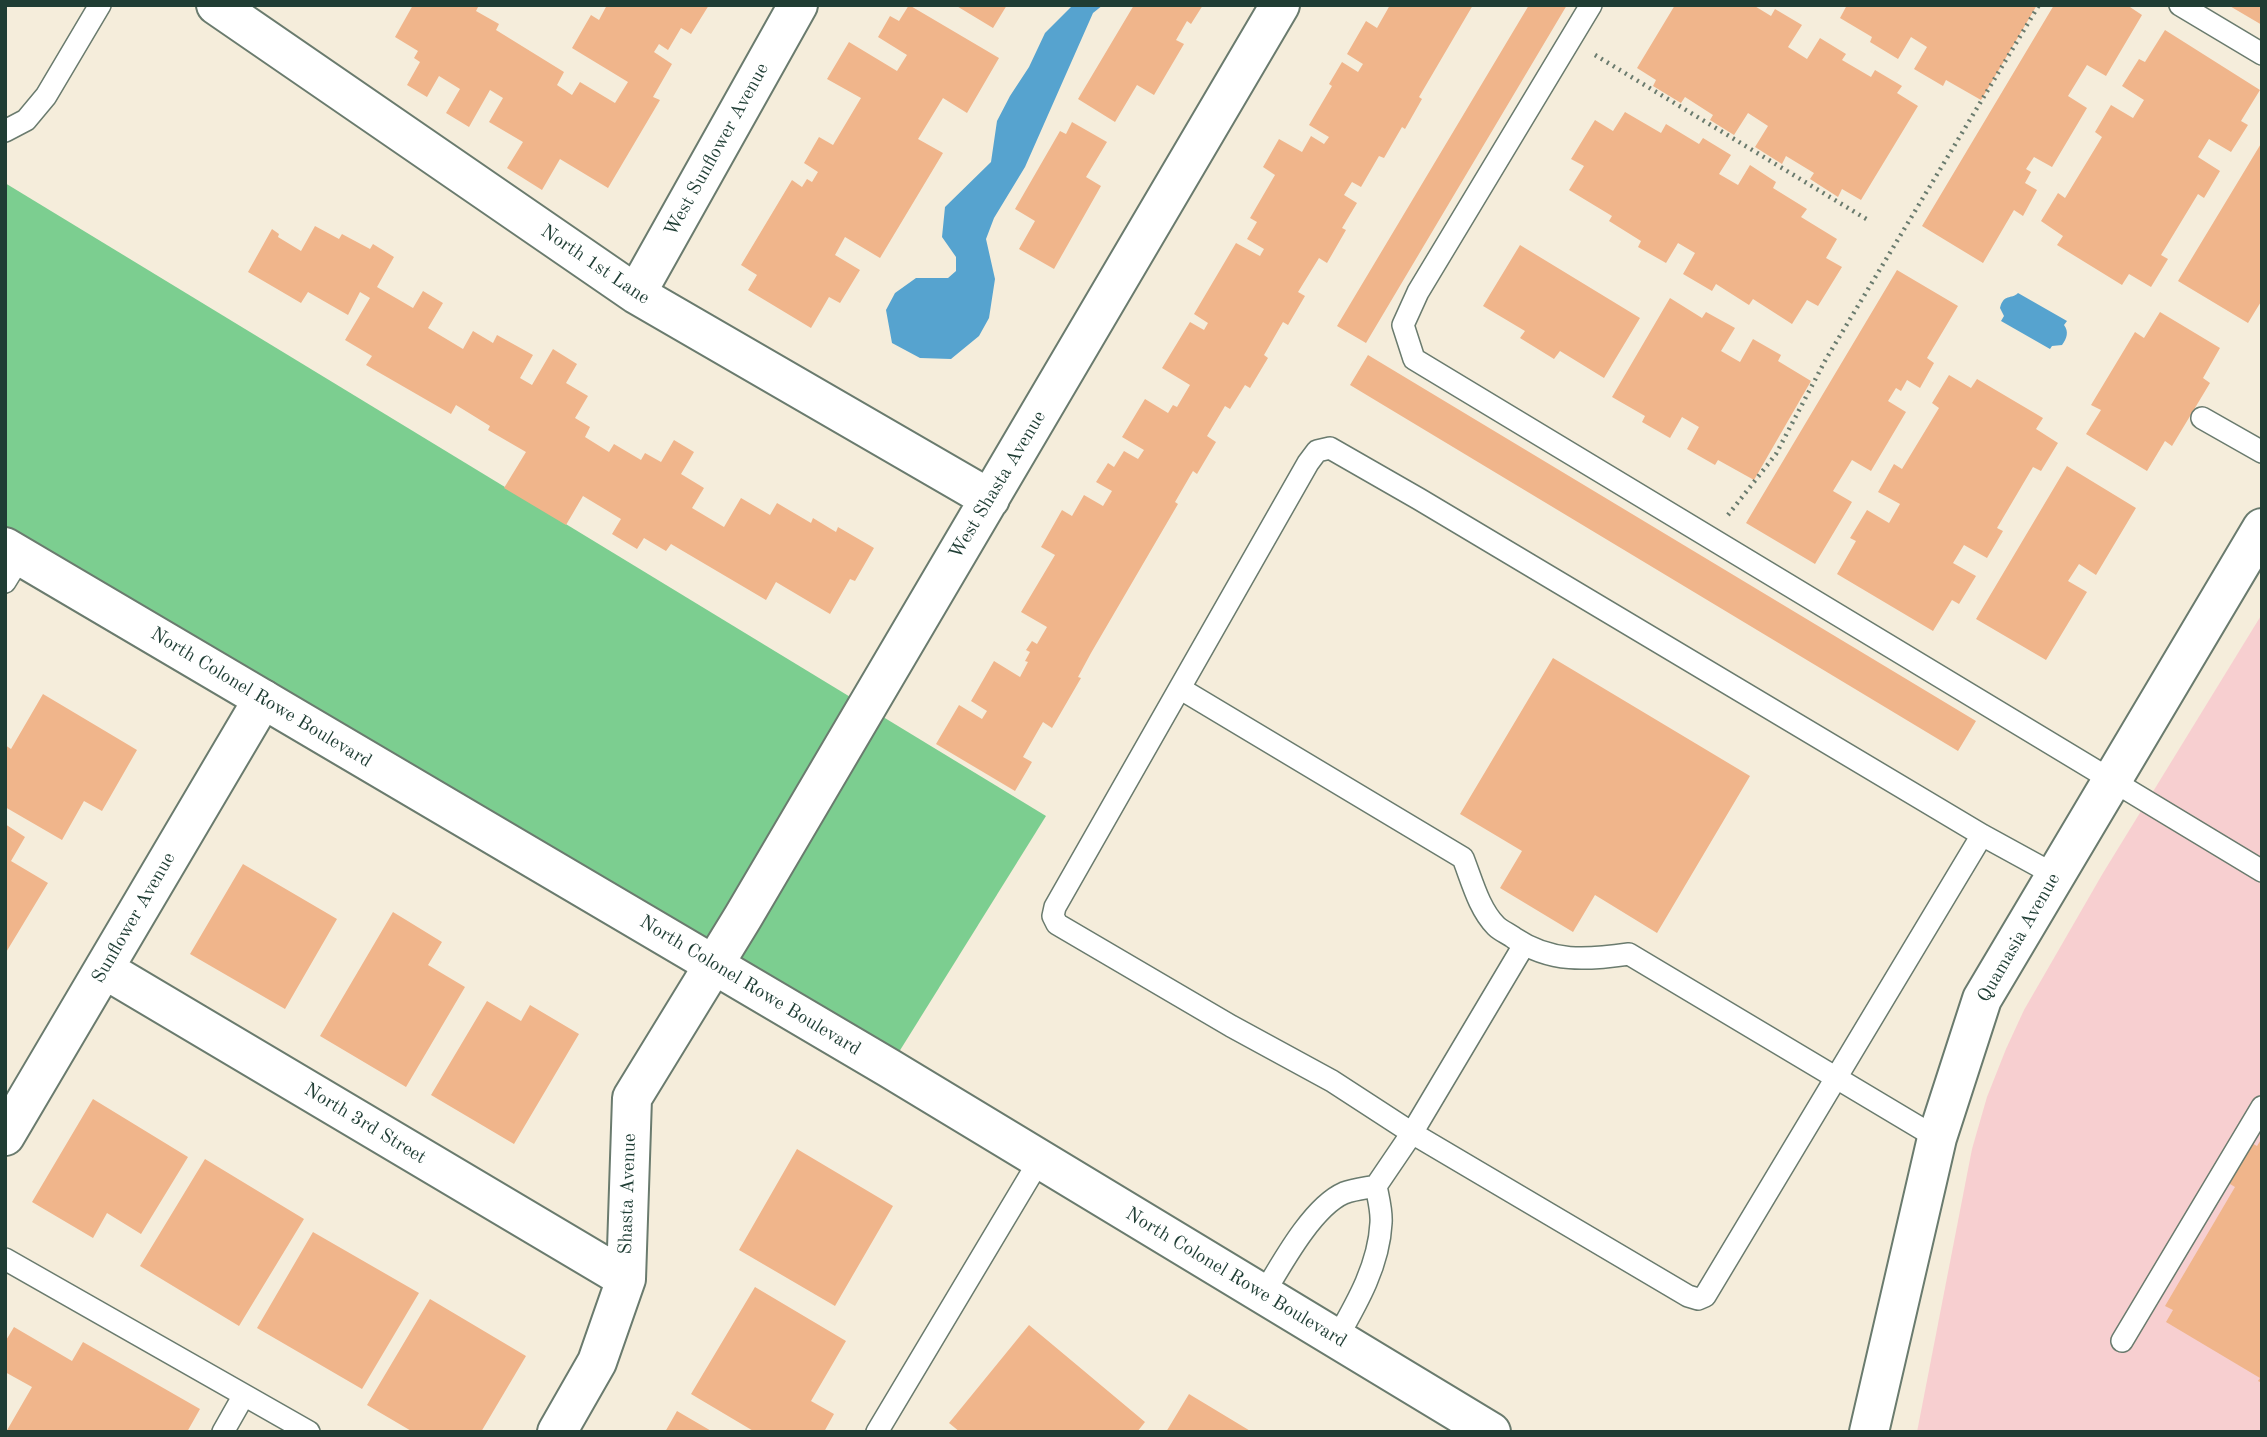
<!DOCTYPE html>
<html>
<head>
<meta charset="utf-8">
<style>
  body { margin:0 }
  #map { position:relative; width:2267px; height:1437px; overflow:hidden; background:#f5eddb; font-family:"Old Standard TT",serif }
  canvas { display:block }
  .frame { position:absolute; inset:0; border:7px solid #1f3d34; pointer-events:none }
</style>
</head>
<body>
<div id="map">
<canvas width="2267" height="1437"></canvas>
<div class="frame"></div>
</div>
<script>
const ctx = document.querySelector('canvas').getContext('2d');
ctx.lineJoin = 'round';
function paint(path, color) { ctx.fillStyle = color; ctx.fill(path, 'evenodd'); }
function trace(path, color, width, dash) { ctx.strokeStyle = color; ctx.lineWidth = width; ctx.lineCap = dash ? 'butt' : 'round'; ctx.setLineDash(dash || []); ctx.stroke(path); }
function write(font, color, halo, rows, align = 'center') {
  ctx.font = font + ' "Old Standard TT",serif'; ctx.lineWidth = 5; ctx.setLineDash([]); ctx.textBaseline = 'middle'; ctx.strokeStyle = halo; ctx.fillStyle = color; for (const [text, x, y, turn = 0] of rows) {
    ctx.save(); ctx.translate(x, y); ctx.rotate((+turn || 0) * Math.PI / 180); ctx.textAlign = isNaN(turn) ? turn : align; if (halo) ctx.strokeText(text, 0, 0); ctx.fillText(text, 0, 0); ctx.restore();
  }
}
const built = new Path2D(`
  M2262 614V1432H1917L1972 1149 1987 1097 2006 1049 2024 1010 2103 873Z`);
const green = new Path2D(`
  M5 183 1046 816 889 1068 5 540Z`);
const water = new Path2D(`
  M1073 5H1103L1093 13 1025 167 994 218 986 239 995 279 989 318 979 336 951 359 920 358 892 343 886 310 895 293 916 278H948L956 271V257L942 237 945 207 991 162 997 121 1010 96 1029 67 1045 33Z
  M2018 293 2067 321 2064 325C2069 332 2067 338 2062 345L2052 346 2050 349 2001 321 2004 316 2000 308C2004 293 2011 300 2018 293Z`);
const building = new Path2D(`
  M413 5H479L476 11 499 24 496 30 564 72 557 85 572 95 580 82 615 103 628 82 572 48 591 15 599 20 607 5H709L691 34 681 28 668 50 659 44 654 52 672 64 653 97 660 100 608 188 560 159 542 190 507 168 523 142 489 122 503 98 490 90 469 127 446 113 460 89 439 76 427 97 407 85 420 62 414 58 418 51 395 37Z
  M909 5 999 58 967 113 943 98 918 139 943 153 880 258 845 237 835 255 860 270 840 303 829 297 811 328 748 290 757 275 741 265 792 180 802 187 807 179 812 182 818 172 804 163 819 137 833 145 861 98 827 79 849 42 897 71 907 55 878 37 890 16 899 21Z
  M955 5H1007L993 28Z
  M1134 5H1203L1191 24 1187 21 1176 40 1184 44 1154 95 1137 85 1115 122 1078 99Z
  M1390 5H1473L1419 97 1422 99 1405 129 1402 127 1384 158 1379 156 1361 187 1352 182 1344 195 1357 203 1342 228 1346 230 1327 263 1319 258 1298 292 1305 296 1288 325 1283 322 1264 355 1268 358 1250 388 1245 385 1230 409 1225 406 1207 436 1216 442 1197 474 1193 471 1175 502 1178 504 1091 653 1078 677 1081 678 1052 728 1043 722 1023 757 1032 762 1015 791 936 744 959 705 982 719 987 711 971 701 994 661 1020 677 1028 662 1025 661 1030 652 1026 650 1032 641 1037 644 1047 627 1021 612 1055 555 1041 547 1062 510 1072 516 1084 495 1103 506 1112 491 1096 482 1108 463 1114 467 1124 451 1138 459 1144 450 1122 437 1145 399 1168 413 1173 405 1177 407 1190 385 1162 368 1190 322 1204 330 1208 323 1194 314 1236 243 1260 256 1264 249 1247 239 1257 222 1250 218 1275 175 1263 167 1279 139 1302 152 1311 136 1324 144 1329 137 1309 125 1332 86 1329 84 1342 62 1358 72 1363 64 1347 54 1366 21 1377 28Z
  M1529 5H1567L1366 343 1337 326Z
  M1675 5H1753L1771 16 1775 9 1802 25 1788 47 1807 59 1820 38 1846 54 1842 60 1871 77 1875 70 1902 86 1897 93 1918 106 1861 200 1842 189 1838 197 1810 179 1814 173 1786 156 1782 164 1755 147 1768 126 1748 113 1734 135 1710 120 1713 115 1685 97 1681 103 1653 86 1656 80 1637 68Z
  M1847 5H2037L1981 100 1946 80 1943 86 1914 69 1927 47 1911 37 1898 59 1870 42 1872 37 1840 18Z
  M2054 5H2127L2142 15 2106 76 2087 65 2068 96 2087 108 2052 167 2034 157 2026 169 2031 172 2025 183 2037 190 2023 216 2014 210 1983 263 1922 226Z
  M2228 5H2262V25Z
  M2165 30 2260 90 2241 121 2248 125 2231 152 2209 139 2198 157 2220 171 2204 198 2198 194 2161 255 2168 259 2151 287 2129 274 2122 285 2057 245 2063 236 2041 221 2058 193 2065 198 2102 137 2095 132 2111 105 2133 118 2144 100 2122 86 2139 59 2145 62Z
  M1625 112 1661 133 1666 124 1699 144 1703 138 1731 155 1719 174 1738 185 1750 165 1776 182 1773 188 1807 209 1801 217 1837 239 1826 258 1842 267 1818 306 1807 300 1792 324 1753 299 1749 305 1716 284 1712 291 1683 274 1695 253 1678 243 1666 263 1638 247 1641 241 1609 221 1612 216 1569 190 1584 166 1571 159 1595 120 1613 131Z
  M1072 122 1107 142 1086 177 1101 186 1054 269 1019 249 1035 221 1015 209 1060 131 1066 134Z
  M2262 142V300L2248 323 2178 281Z
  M315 226 339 239 342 234 370 249 373 244 394 257 377 287 413 308 423 291 443 303 428 328 463 349 473 331 493 343 497 335 533 355 520 378 532 385 553 349 577 364 566 383 588 396 575 418 590 427 585 437 609 452 614 444 641 460 645 453 661 462 674 440 694 452 681 474 704 488 692 508 724 527 741 498 770 515 777 503 811 523 813 518 836 532 838 527 874 548 855 581 850 579 830 614 776 582 766 600 671 544 666 551 644 538 637 549 612 534 621 519 583 496 566 525 504 488 526 452 488 430 490 426 456 405 451 414 366 365 372 356 345 340 370 298 360 292 348 315 308 292 301 303 248 272 272 229 279 234 278 237 301 251Z
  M1520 245 1640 318 1604 378 1560 351 1554 359 1520 338 1525 331 1483 306Z
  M1897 270 1958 306 1927 358 1934 363 1920 388 1907 380 1901 391 1896 388 1888 401 1906 412 1871 471 1852 460 1833 491 1852 502 1815 564 1746 523Z
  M1670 298 1702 318 1706 312 1735 328 1721 351 1740 362 1753 339 1781 355 1778 361 1811 381 1754 480 1718 460 1715 465 1687 449 1699 427 1682 417 1670 438 1642 422 1645 416 1612 397Z
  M2160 312 2220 348 2203 378 2210 383 2172 446 2165 441 2147 471 2086 434 2101 410 2091 405 2135 332 2144 338Z
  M1368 355 1976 721 1958 751 1350 385Z
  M1949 375 1971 388 1977 379 2043 418 2036 429 2058 443 2041 471 2033 467 1997 528 2003 531 1987 558 1964 545 1953 563 1976 576 1959 604 1952 600 1933 631 1837 574 1856 541 1850 538 1867 510 1889 523 1900 504 1878 492 1894 464 1902 469 1939 408 1932 403Z
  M2067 466 2136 508 2096 575 2079 564 2068 581 2087 592 2046 660 1976 619Z
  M1553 658 1750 776 1657 933 1595 895 1573 932 1500 888 1522 851 1460 814Z
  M43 694 137 750 102 811 84 801 62 840 5 807V745L11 749Z
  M5 824 25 837 11 861 48 883 5 954Z
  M243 864 337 919 285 1009 190 954Z
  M393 912 442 942 428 965 465 987 406 1087 320 1036Z
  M487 1001 521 1021 530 1005 579 1034 514 1144 431 1095Z
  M93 1099 188 1157 141 1234 107 1213 93 1238 32 1202Z
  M2262 1138V1383L2258 1381 2260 1378 2166 1322 2173 1310 2165 1306 2235 1187 2225 1181 2248 1141 2257 1146Z
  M797 1149 893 1206 835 1306 739 1250Z
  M205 1159 304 1219 239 1326 140 1266Z
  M313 1232 419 1293 362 1389 257 1328Z
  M755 1287 846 1341 811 1401 834 1414 824 1432H755L691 1394Z
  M430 1299 526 1356 481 1432H413L367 1405Z
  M1029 1325 1145 1422 1137 1432H960L949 1423Z
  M14 1327 72 1361 83 1342 200 1409 187 1432H6L32 1387 5 1372V1342Z
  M1189 1394 1252 1432H1166Z
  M677 1411 713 1432H665Z`);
const path = new Path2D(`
  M1595 55 1868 220
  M1728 515 1776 454 1826 359 2039 5`);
const service = new Path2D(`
  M1591 5 1418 292 1403 325 1414 359 2262 871
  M2180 5 2262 54
  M5 131 26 120 46 96 100 5
  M2202 418 2262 452
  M5 582 21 556
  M1181 689 1463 858C1472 881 1479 909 1496 926 1501 931 1509 934 1514 938 1551 963 1587 960 1629 954L1937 1138
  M1982 835 1705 1296 1698 1299 1688 1296 1412 1133 1332 1081 1231 1026 1057 924 1053 916 1055 907 1308 463 1317 451 1330 448 1419 499 1982 835 2055 875
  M5 1259 309 1432
  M1263 1295C1281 1265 1312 1207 1344 1193 1354 1189 1366 1188 1376 1186L1412 1133 1524 945
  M1337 1338C1357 1303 1379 1265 1381 1223 1382 1211 1378 1197 1376 1186
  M2122 1341 2262 1107
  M223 1432 244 1395
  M877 1432 1039 1161`);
const minor = new Path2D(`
  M216 5 636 294 990 499
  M636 294 798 5
  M104 969 626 1279
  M5 1136 263 699
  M557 1432 597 1362 626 1279 632 1098 743 917 1280 5
  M1869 1432 1937 1138 1982 999 2262 528`);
const secondary = new Path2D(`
  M5 547 889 1068 1491 1432`);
const streetNames = [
  ["West Sunflower Avenue",717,150,-61],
  ["North 1st Lane",595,265,34],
  ["West Shasta Avenue",998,485,-59],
  ["North Colonel Rowe Boulevard",261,698,31],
  ["Sunflower Avenue",134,918,-60],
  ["Quamasia Avenue",2019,938,-60],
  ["North Colonel Rowe Boulevard",750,986,31],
  ["North 3rd Street",365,1124,31],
  ["Shasta Avenue",628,1194,-88],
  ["North Colonel Rowe Boulevard",1236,1278,31]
];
paint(built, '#f7cfd0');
paint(green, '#7cce90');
paint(water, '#56a3cf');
paint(building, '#f0b58b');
trace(service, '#6a7b6e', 24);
trace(minor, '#6a7b6e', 42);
trace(secondary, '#6a7b6e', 42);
trace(path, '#6a7b6e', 4.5, [2, 5]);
trace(service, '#fff', 21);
trace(minor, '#fff', 38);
trace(secondary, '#fff', 38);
write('19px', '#1f3d34', '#fff', streetNames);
</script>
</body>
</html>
